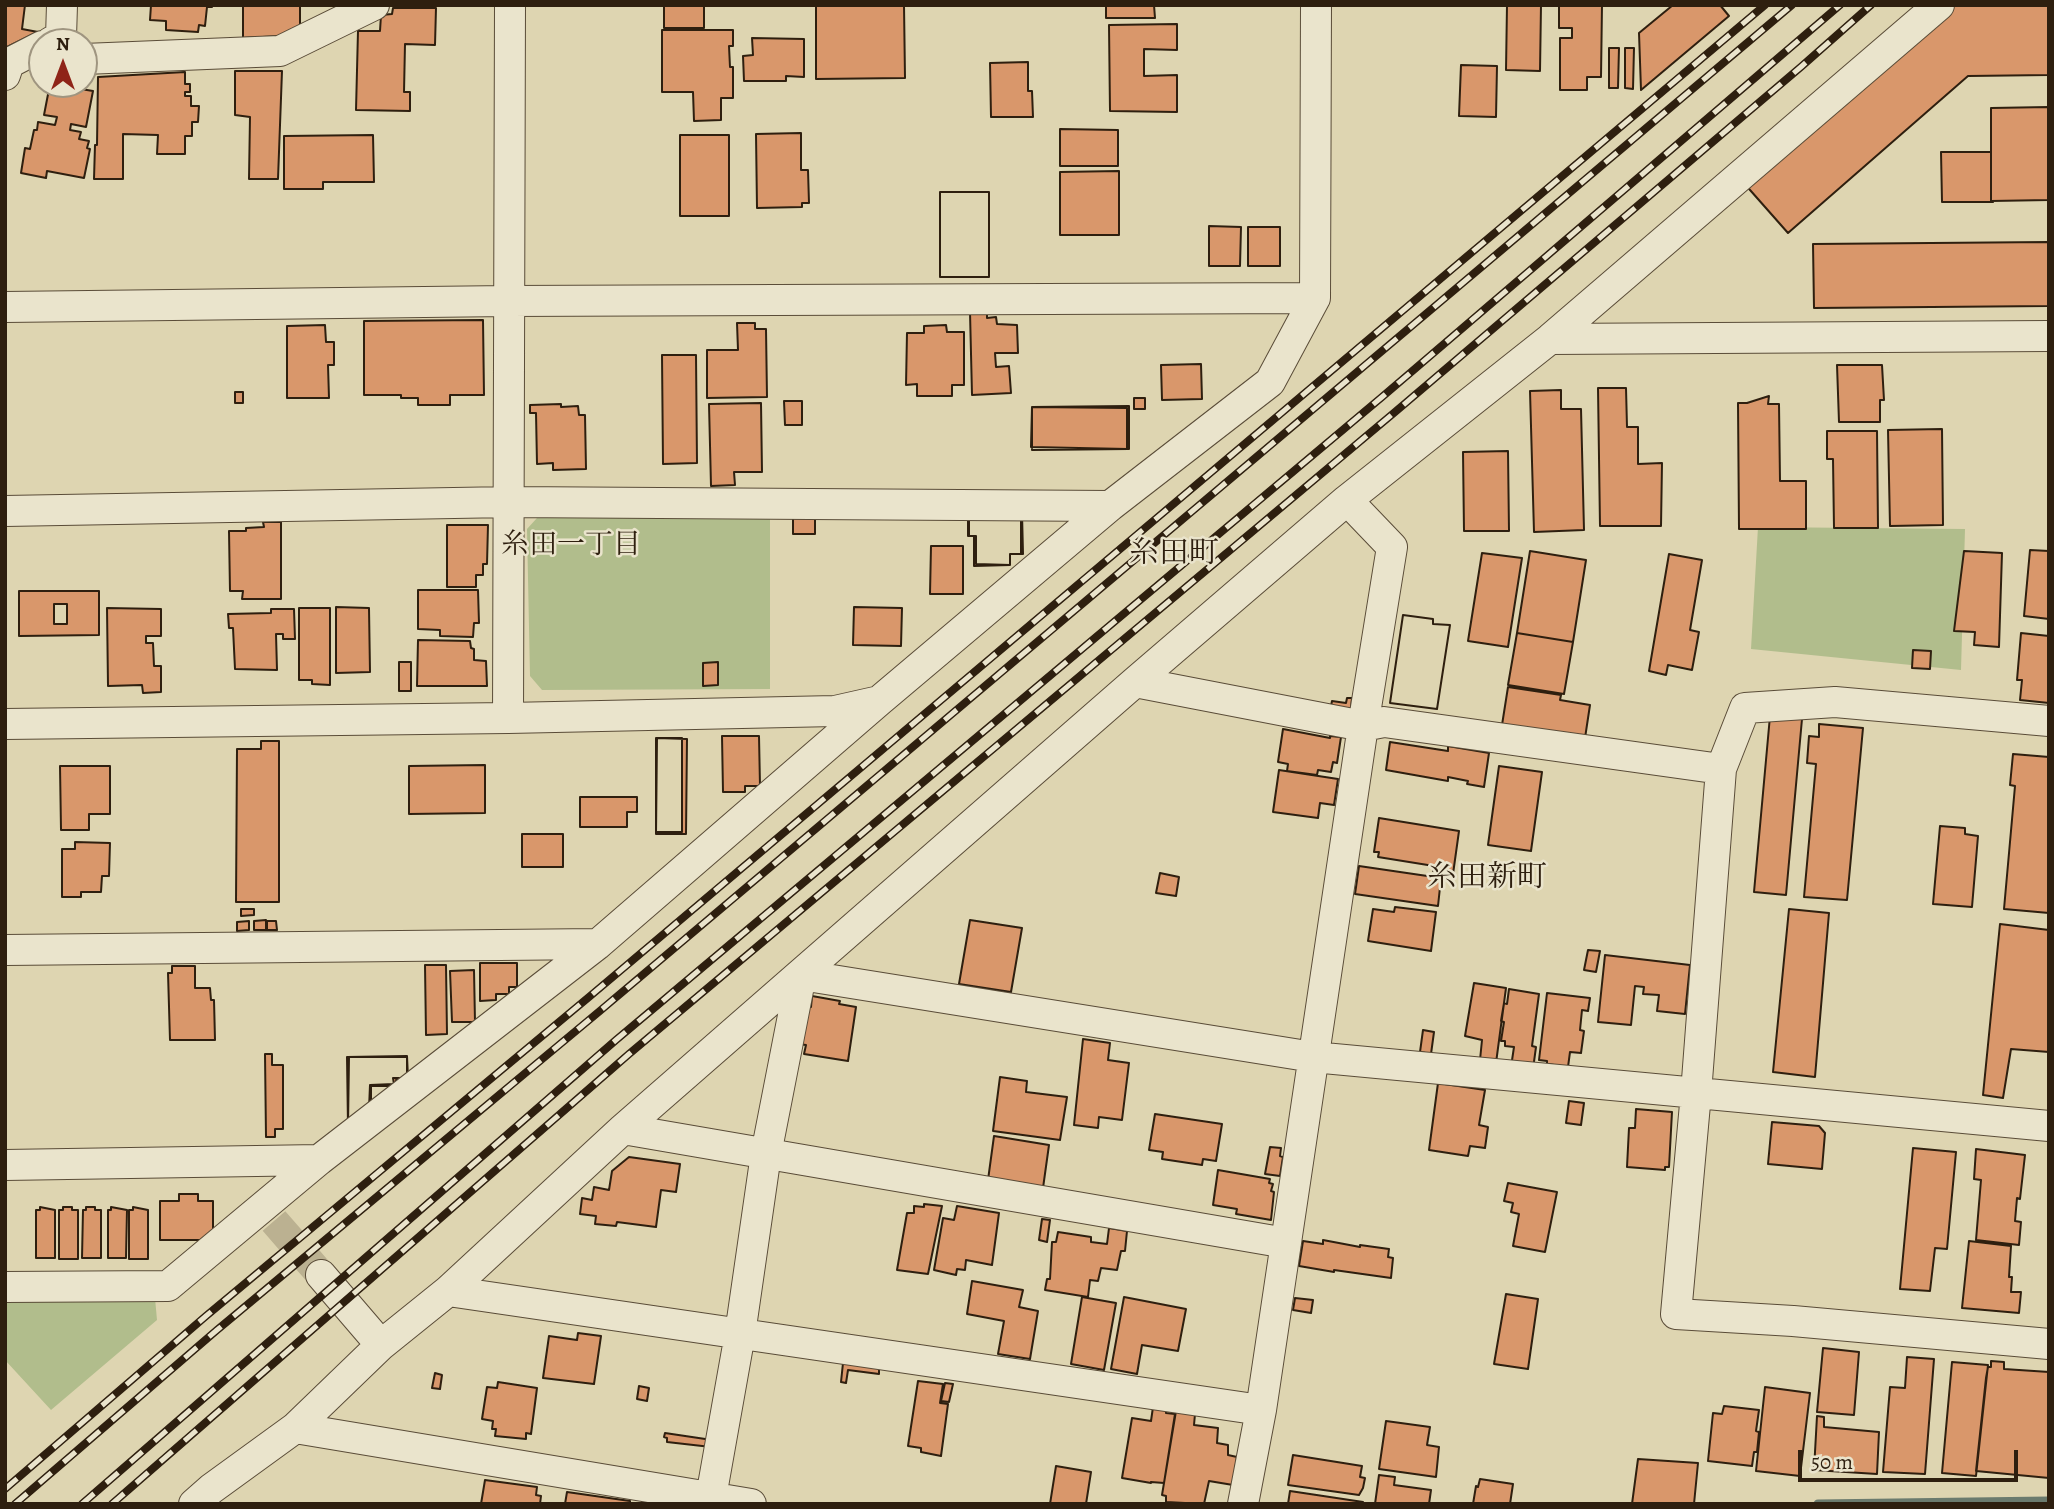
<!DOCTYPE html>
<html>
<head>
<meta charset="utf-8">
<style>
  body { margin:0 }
  #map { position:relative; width:2054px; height:1509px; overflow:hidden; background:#ded5b1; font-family:Alegreya,serif }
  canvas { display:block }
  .frame { position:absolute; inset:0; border:7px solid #2e1f0f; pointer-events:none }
  .north { position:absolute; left:28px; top:28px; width:70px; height:70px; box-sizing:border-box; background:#eae4cc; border:2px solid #9f9580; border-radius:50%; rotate:0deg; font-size:19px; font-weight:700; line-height:28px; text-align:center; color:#2e1f0f }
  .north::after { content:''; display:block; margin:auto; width:24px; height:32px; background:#8f2418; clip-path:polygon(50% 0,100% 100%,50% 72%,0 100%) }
  .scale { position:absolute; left:1798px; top:1450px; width:220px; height:32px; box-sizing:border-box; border:4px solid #2e1f0f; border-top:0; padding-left:9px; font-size:21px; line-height:24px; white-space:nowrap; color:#2e1f0f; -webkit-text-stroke:5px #eae4cc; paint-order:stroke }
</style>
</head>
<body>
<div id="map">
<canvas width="2054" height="1509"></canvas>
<div class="frame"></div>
<div class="north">N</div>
<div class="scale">50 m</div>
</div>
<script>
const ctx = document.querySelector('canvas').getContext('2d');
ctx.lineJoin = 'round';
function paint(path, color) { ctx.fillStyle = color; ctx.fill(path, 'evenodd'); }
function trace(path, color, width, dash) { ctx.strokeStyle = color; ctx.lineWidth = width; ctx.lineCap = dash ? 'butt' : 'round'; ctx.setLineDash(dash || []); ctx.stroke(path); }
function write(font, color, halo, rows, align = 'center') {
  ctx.font = font + ' Alegreya,"Noto Serif JP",serif'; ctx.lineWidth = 5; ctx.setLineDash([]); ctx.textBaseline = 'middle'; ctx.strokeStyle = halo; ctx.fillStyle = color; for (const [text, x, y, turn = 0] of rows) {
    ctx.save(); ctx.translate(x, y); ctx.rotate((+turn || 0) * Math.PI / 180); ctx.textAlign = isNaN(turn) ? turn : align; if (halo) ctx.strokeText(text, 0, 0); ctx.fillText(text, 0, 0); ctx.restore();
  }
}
const green = new Path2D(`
  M770 514V689L542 690 530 676 527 529 537 518Z
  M1758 527 1965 529 1961 670 1751 649Z
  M155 1298 157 1320 51 1410 5 1360V1299Z`);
const stream = new Path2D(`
  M1818 1504 2049 1501`);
const building = new Path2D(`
  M5 5H25L22 29 38 32 5 48Z
  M151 5H212V7H207L205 26 199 25 198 32 166 30V21L150 20Z
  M243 5H300V28L282 36 243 38Z
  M664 5H704V28H664Z
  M816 5H904L905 78 816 79Z
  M1106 5H1154L1155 18H1106Z
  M1507 5H1541L1540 71 1506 70Z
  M1559 5H1602L1601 77H1587V90H1560V38H1572V28H1559Z
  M1673 5H1720L1729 16 1641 90 1639 33Z
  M1928 5H2049V75L1968 76 1788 233 1735 173Z
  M393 8H436L435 45 405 44 404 92H410V111L356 110 358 31H380L381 15 392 14Z
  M1177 24V50L1144 49V76L1177 75V112L1110 111 1109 25Z
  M662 30H733V46H729L730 67H733V98H721V120L694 121 693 92H662Z
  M752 38 804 39V77L786 76V81H744L743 56 753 55Z
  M1609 48H1619L1618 88H1609Z
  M1625 48H1634L1633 89 1625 88Z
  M1028 62V91H1032L1033 117H991L990 63Z
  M1461 65 1497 66 1496 117 1459 116Z
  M235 71H282L278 179H249L250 117 235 115Z
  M185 72V84H190V92H185V96H191V106H199L198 122H192V136H185V154H157L158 135 123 134V179H94L95 145H97L98 77Z
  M50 84 93 91 86 127 71 124 70 130 81 132 79 139 89 141 87 148 90 149 84 178 47 171 46 178 21 173 25 148 30 149 34 130H37L38 122 55 125 57 117 44 115Z
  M2049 107V200L1991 201V108Z
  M1060 129 1118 130V166H1060Z
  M801 133V170H808L809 203H802V207L757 208 756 134Z
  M373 135 374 182H323V189H284V136Z
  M680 135H729V216H680Z
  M1941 152H1991V201L1993 202H1942Z
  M1119 171V235H1060V172Z
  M940 192H989V277H940Z
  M940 192H989V277H940Z
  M1209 226 1241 227 1240 266H1209Z
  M1248 227H1280V266H1248Z
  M2049 242V306L1814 308 1813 244Z
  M970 312 987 313V318L996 317 997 324 1017 325 1018 353H995L996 367 1009 366 1011 393 972 395Z
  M483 320 484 395H450V405H418V398H401V395H364V321Z
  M737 323H755V329H766L767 397 707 398V350H738Z
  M325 325 326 342H334V365H328L329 398H287V326Z
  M946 325 947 332H964V385H952V396H917V384L906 385 907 333H924V326Z
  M662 355H696L697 463 663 464Z
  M1201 364 1202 399 1162 400 1161 365Z
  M1837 365H1882L1884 400H1880V422H1839Z
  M1598 388H1626L1627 427H1638V464L1662 463 1661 526H1600Z
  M1561 390V409H1581L1584 530 1534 532 1530 391Z
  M235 392H243V403H235Z
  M1769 396 1768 404H1779L1780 481H1806V529H1739L1738 403H1747Z
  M1134 398H1145V409H1134Z
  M784 401H802V425H785Z
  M761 403 762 472H734L735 485 711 486 709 404Z
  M561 404V407L578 406 579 415H585L586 469 553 470V463L537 464 536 413H530V405Z
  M1129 406V449L1032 450V407Z
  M1129 406V449L1032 450V407Z
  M1032 407 1127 408V449L1031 447Z
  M1942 429 1943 525 1890 526 1888 430Z
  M1827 431H1877L1878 528H1834L1833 459H1827Z
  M1508 451 1509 531H1464L1463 452Z
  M969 508 1021 509V554H1010V565L976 564V536H969Z
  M1022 513 1023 554H1010V565L974 566V536H968V514Z
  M793 516H815V534H793Z
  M263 522H281V599H242L243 591H230L229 531H246V528L264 527Z
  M447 525H488L487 564H483V575H476V587H447Z
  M931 546H963V594H930Z
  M2030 550 2049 551V619L2024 616Z
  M1530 551 1586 560 1573 642 1517 633Z
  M1964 551 2002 553 1999 647 1974 645 1975 632 1954 631Z
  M1482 553 1522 558 1508 647 1468 641Z
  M1669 554 1702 560 1690 630 1699 632 1692 670 1668 665 1666 675 1649 671Z
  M418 590H478L479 623H474L473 637 440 636V630L418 629Z
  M19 591H99V635L19 636Z
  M54 604H67V624H54Z
  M336 607 369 608 370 672 336 673Z
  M854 607 902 608 901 646 853 645Z
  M107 608 161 609V636H146V643H153L154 666H161V692L143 693 142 685 108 686Z
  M299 608H330V685L312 684V680H299Z
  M271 609H294L295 639H283V634H276L277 670 235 669 233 628H229L228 614 271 613Z
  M1403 615 1433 619V624L1450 625 1437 709 1390 703Z
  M1403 615 1433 619V624L1450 625 1437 709 1390 703Z
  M1517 633 1573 642 1564 694 1508 685Z
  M2021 633 2049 636V703L2020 700 2022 680H2017Z
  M418 640 470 641 471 648 474 649V660L486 661 487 686H417Z
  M1913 650 1931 651 1930 669 1912 668Z
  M399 662H411V691H399Z
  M718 662V685L703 686V663Z
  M1508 687 1561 695 1560 700 1590 705 1585 738 1502 725Z
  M1347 698H1352L1351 710 1331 706 1332 701 1346 703Z
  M1770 716 1802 719 1786 895 1754 892Z
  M1819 724 1863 728 1847 900 1804 897 1816 764 1807 763 1809 736 1819 737Z
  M1283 729 1330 738V736L1341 737 1337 763 1333 762 1331 772 1318 770 1317 775 1287 771 1288 764 1278 762Z
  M722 736H759L760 786H745V792H723Z
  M656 738H682V832H656Z
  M657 738 687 739 686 834H656Z
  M261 741H279V902H236L237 749H261Z
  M1390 742 1448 751V746L1489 753 1484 787 1467 784 1468 781 1448 777V781L1386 770Z
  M2013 754 2049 757V913L2004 909 2015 786 2010 785Z
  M485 765V813L409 814V766Z
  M60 766H110V814H89V830H61Z
  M1499 766 1542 772 1531 851 1488 845Z
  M1279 770 1338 779 1334 805 1320 803 1318 818 1273 812Z
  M580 797H637V812H627V827H580Z
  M1379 818 1459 831 1453 874 1433 871 1434 866 1378 857 1379 852H1374Z
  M1940 826 1965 828V834L1978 836 1972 907 1933 904Z
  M522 834H563V867H522Z
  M75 842 110 843 109 876H102L101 892H81V897H62V849H75Z
  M1359 866 1441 878 1438 906 1355 894Z
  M1160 873 1179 877 1176 896 1156 893Z
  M1395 907 1436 912 1431 951 1368 941 1373 909 1394 912Z
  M241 909H254V915L241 916Z
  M1789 909 1829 913 1815 1077 1773 1072Z
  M266 920V930H254V921Z
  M970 920 1022 928 1011 992 959 984Z
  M249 921V930L237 931V922Z
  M267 921H276L277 930H267Z
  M2000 924 2049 930V1052L2011 1049 2003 1098 1983 1095Z
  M1588 950 1600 951 1596 972 1584 970Z
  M1605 955 1690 965 1685 1014 1657 1011 1659 995 1643 994 1644 987 1635 986 1631 1025 1598 1022Z
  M480 963H517V987H509V994H496V1000L480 1001Z
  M425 965H446L447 1034 426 1035Z
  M172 966H195V988H210L211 1000H214L215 1040H170L168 973H172Z
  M474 970 475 1022H452L450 971Z
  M1474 983 1506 988 1496 1063 1480 1060 1482 1040 1465 1036Z
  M1509 989 1539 994 1532 1046 1536 1047 1533 1069 1511 1067 1514 1047 1505 1046V1041H1501L1504 1022 1501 1021 1504 1003 1507 1004Z
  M1547 993 1590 998 1588 1011 1582 1010 1580 1030 1584 1031 1581 1053 1570 1052 1568 1067 1547 1064V1061L1539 1060Z
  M812 996 840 1001 839 1004 856 1007 848 1061 804 1054 806 1045 798 1044 804 1007H811Z
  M1423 1030 1434 1032 1431 1054 1420 1052Z
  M1083 1039 1110 1043 1108 1060 1129 1063 1122 1120 1099 1117 1098 1128 1074 1125Z
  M265 1054H272V1065H283V1129H275V1137H266Z
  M407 1056 408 1078H393L394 1084 370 1085 369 1109 348 1126 347 1057Z
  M349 1057H407V1080H396V1086H371V1108L348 1126Z
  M1000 1077 1027 1081 1026 1092 1067 1097 1060 1140 993 1131Z
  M1438 1083 1485 1090 1479 1125 1488 1127 1485 1148 1470 1146 1468 1156 1429 1150Z
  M1569 1101 1584 1103 1581 1125 1566 1123Z
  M1636 1109 1672 1112 1669 1167H1665V1170L1627 1167 1629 1128H1635Z
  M1155 1114 1222 1124 1216 1161 1203 1159 1202 1165 1162 1159 1163 1152 1149 1150Z
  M1772 1122 1819 1126 1825 1133 1822 1169 1768 1164Z
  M994 1136 1049 1145 1043 1188 988 1180Z
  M1270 1147 1281 1148 1280 1156 1283 1157 1280 1176 1265 1174Z
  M1913 1148 1956 1152 1947 1249 1935 1248 1930 1291 1900 1289Z
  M1976 1149 2025 1155 2020 1199 2017 1198 2015 1221 2021 1222 2019 1245 1976 1240 1981 1180 1974 1179Z
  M629 1157 680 1164 676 1192 661 1190 656 1227 617 1222 616 1226 595 1224 596 1216 580 1214 582 1198 592 1200 594 1187 609 1190 612 1171Z
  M1218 1170 1270 1179 1269 1183 1273 1184 1271 1191 1274 1192 1271 1220 1236 1214 1237 1209 1213 1205Z
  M1508 1183 1557 1192 1545 1252 1513 1246 1519 1214 1511 1212 1513 1203 1504 1201Z
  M179 1194H198V1201H213V1240H160V1201H179Z
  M924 1204 942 1206 928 1274 897 1270 907 1213H914V1206L924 1207Z
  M957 1206 999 1213 992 1265 966 1260 965 1270 957 1269 956 1275 934 1270 943 1218 954 1220Z
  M40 1207 55 1210V1258H36V1210H40Z
  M63 1207H72V1210H78V1259H59V1210H63Z
  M86 1207H95V1210H101V1258H82L83 1210H86Z
  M111 1207 127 1210 126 1258H108V1210H111Z
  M133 1207 148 1210V1259H129V1210H133Z
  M1042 1219 1050 1220 1047 1242 1039 1240Z
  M1109 1228 1127 1231 1125 1251H1121L1117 1270 1101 1268 1098 1281 1090 1280 1088 1297 1045 1290 1047 1279H1050L1052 1242H1056L1058 1232 1091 1237V1242L1107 1244Z
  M1323 1240 1360 1247V1245L1389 1249 1388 1257 1393 1258 1391 1278 1334 1270V1272L1299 1266 1303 1241 1323 1244Z
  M1969 1241 2011 1246 2009 1277H2012L2011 1292H2021L2019 1313 1962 1308Z
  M972 1281 1023 1290 1019 1307 1038 1311 1030 1359 998 1354 1004 1321 967 1314Z
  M1506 1294 1538 1299 1528 1369 1494 1364Z
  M1082 1297 1116 1303 1104 1370 1071 1364Z
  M1124 1297 1186 1309 1178 1351 1142 1345 1137 1374 1111 1369Z
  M1295 1298 1313 1300 1311 1313 1293 1310Z
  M578 1333 601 1336 594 1384 543 1378 549 1336 577 1340Z
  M1823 1348 1859 1352 1854 1415 1817 1412Z
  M1907 1357 1934 1359 1925 1474 1883 1472 1890 1387 1905 1388Z
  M1991 1361 2004 1362V1369L2049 1372V1478L1976 1471 1986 1378 1988 1367H1991Z
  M1952 1362 1988 1365 1976 1476 1942 1473Z
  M843 1363 879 1368V1374L848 1370 846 1383 841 1382Z
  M435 1373 442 1375 440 1389 432 1388Z
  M918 1381 943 1384 940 1403 948 1404 941 1456 921 1452V1448L908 1446Z
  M498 1382 537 1388 531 1434 526 1433V1439L495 1436 496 1429H492L493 1421 482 1419 487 1387 497 1388Z
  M945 1383 953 1384 949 1402 941 1401Z
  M639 1386 649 1388 647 1401 637 1399Z
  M1765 1387 1810 1393 1800 1476 1756 1471Z
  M1724 1406 1759 1410 1756 1431 1759 1432 1757 1452H1754L1752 1466 1708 1461 1713 1413 1722 1414Z
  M1153 1407 1166 1409V1413L1175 1414 1164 1483 1151 1482V1483L1122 1478 1132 1418 1151 1421Z
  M1176 1411 1195 1414 1194 1425 1218 1428 1217 1443 1228 1445V1455L1237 1457 1233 1485 1209 1481 1204 1504 1166 1502V1496L1162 1495Z
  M1817 1416 1824 1417V1427L1879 1432 1877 1474 1814 1470Z
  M1386 1421 1430 1427 1427 1445 1439 1447 1436 1477 1379 1469Z
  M665 1433 712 1440 711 1447 667 1442V1438L664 1437Z
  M1293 1455 1362 1466 1360 1477 1365 1478 1363 1488 1359 1495 1288 1485Z
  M1638 1459 1698 1463 1694 1504H1632Z
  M1056 1466 1091 1472 1086 1504H1050Z
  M1379 1475 1395 1477 1394 1485 1431 1490 1429 1504H1375Z
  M1480 1479 1513 1484 1510 1504H1473L1476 1486 1478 1487Z
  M485 1480 537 1487 536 1495 541 1496 540 1504H481Z
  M1290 1491 1363 1502V1504H1288Z
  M567 1492 630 1501V1504H565Z`);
const minorTunnel = new Path2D(`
  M274 1221 321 1275`);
const minor = new Path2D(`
  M510 5 508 718 835 711 875 702
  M51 42 61 37 62 5
  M84 59 280 51 374 5
  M5 75 9 63 42 46
  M5 307 508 301 1315 298
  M1550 339 2049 336
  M5 511 510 502 1110 506
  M1135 682 1363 726 1384 722 1721 769 1745 708 1835 702 2049 721
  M5 724 508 718
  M1721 769 1696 1093 1676 1314 1793 1321 2049 1344
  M5 950 598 944
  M623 1129 1286 1243
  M5 1165 319 1160
  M321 1275 381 1345
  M5 1287 168 1286 319 1160 598 944 879 701 1110 506 1270 382 1315 298 1316 5
  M448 1291 1261 1410
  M295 1428 751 1504
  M711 1497 740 1334 766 1154 801 975 1313 1057 2049 1126
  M194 1504 211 1489 295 1428 381 1345 448 1291 623 1129 1135 682 1347 500 1550 339 1939 5
  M1243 1504 1261 1410 1363 726 1392 547 1347 500`);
const rail = new Path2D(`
  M5 1489 206 1316 589 997 1765 5
  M15 1504 217 1330 601 1010 1792 5
  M82 1504 616 1040 1382 397 1840 5
  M112 1504 629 1054 1395 412 1802 66 1871 5`);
const neighbourhoodNames = [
  ["糸田一丁目",571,546]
];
const quarterNames = [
  ["糸田町",1174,555],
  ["糸田新町",1487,879]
];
paint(green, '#b1bd8c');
trace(stream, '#6b7b6e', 9);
paint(building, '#d9976b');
trace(building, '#2e1f0f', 2);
trace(minorTunnel, '#bbb191', 30, [30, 15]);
trace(minor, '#5a4c38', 32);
trace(minor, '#eae4cc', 30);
trace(rail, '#2e1f0f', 8);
trace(rail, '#eae4cc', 5, [16]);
write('28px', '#2e1f0f', '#eae4cc', neighbourhoodNames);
write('30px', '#2e1f0f', '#eae4cc', quarterNames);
</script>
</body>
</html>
